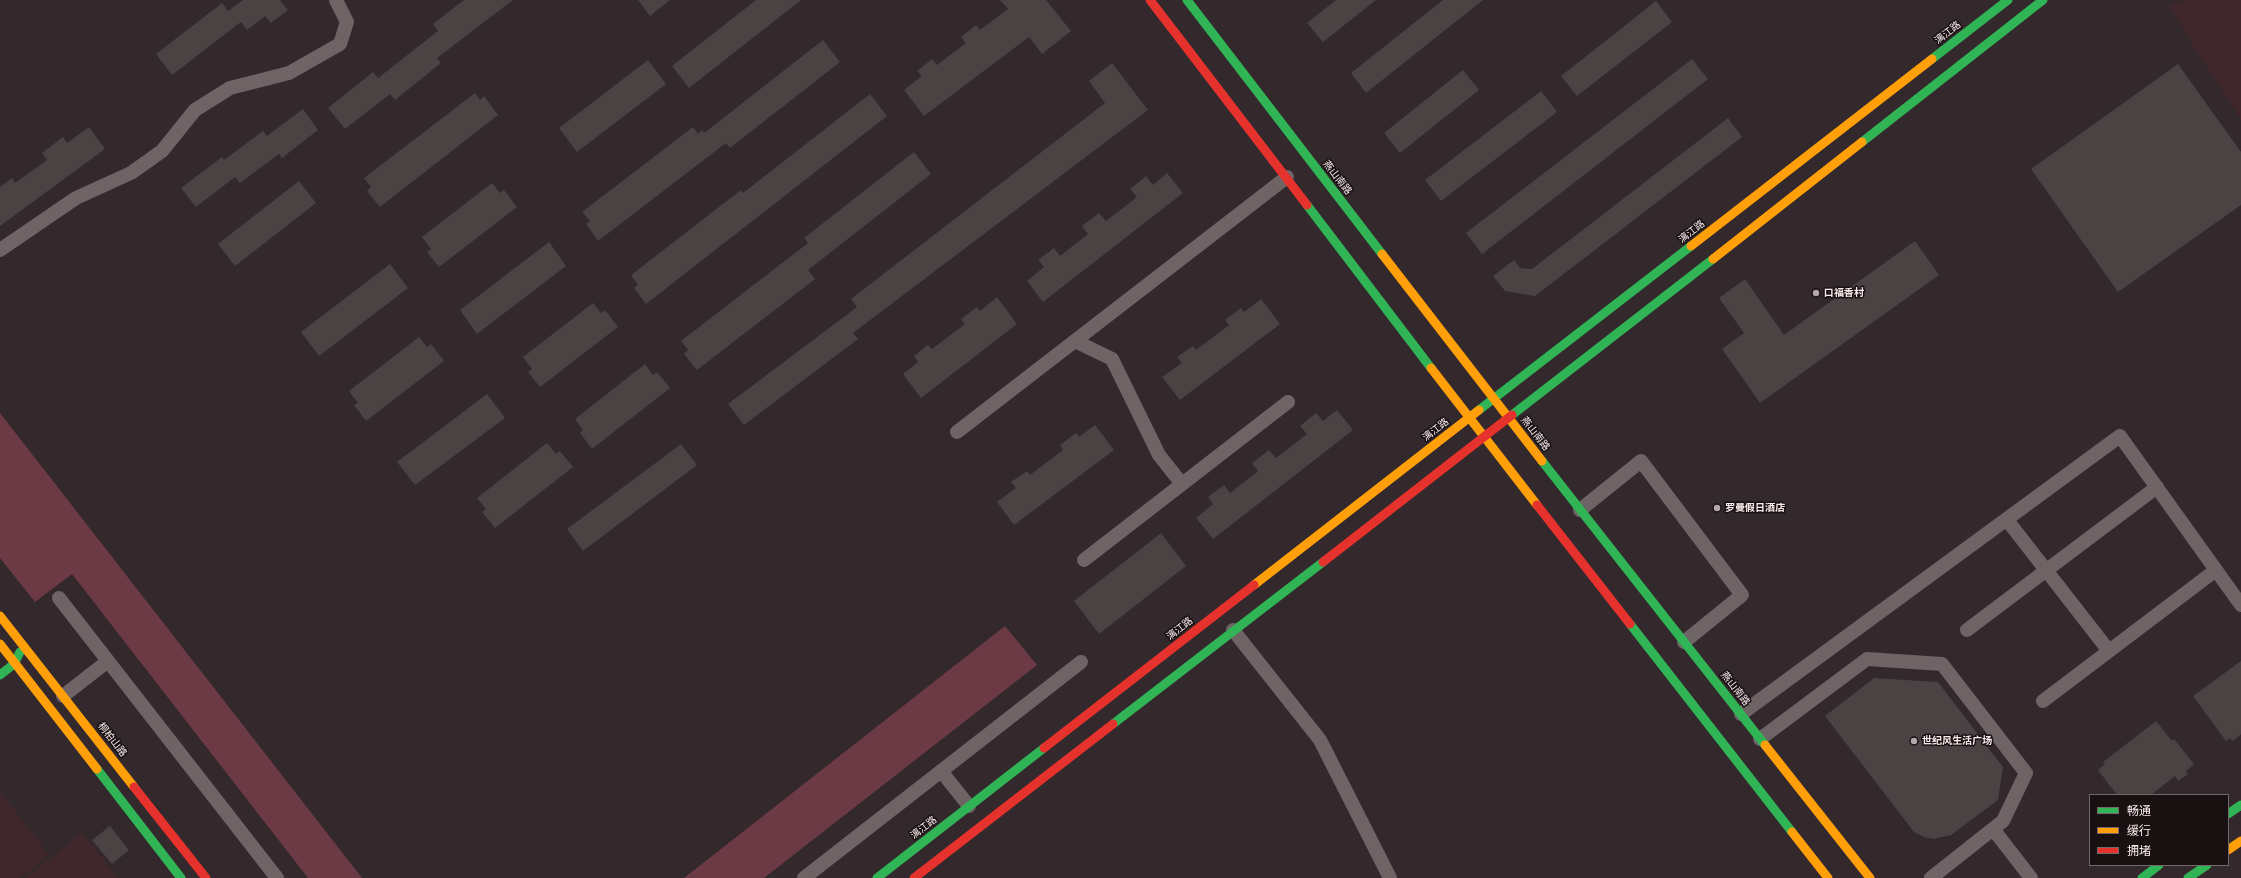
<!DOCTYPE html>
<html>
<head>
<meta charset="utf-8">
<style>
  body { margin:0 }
  #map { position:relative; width:2241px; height:878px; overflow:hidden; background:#33282b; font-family:Signika,"Noto Sans SC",sans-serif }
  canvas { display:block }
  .legend { position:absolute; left:2089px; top:794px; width:140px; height:72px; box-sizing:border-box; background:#191012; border:1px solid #73686a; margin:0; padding:5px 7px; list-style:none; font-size:12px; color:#f9ecee }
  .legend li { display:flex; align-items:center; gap:8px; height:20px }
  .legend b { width:20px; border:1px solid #73686a }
</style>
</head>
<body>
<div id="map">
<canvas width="2241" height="878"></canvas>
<ul class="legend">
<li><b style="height:5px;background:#30b455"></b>畅通</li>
<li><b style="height:5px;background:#ff9f0a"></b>缓行</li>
<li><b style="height:5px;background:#e5322d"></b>拥堵</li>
</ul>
</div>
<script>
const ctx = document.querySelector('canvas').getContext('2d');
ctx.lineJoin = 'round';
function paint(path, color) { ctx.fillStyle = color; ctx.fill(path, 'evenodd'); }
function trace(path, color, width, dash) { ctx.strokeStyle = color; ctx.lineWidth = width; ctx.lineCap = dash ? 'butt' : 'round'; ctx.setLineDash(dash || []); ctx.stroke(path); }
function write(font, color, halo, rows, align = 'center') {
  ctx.font = font + ' Signika,"Noto Sans SC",sans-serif'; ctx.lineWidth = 3; ctx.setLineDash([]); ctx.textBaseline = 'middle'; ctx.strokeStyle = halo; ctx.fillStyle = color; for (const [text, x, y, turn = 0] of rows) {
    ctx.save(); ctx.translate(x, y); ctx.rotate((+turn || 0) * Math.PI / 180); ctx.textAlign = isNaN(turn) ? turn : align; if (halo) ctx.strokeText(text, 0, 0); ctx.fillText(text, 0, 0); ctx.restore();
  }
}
const built = new Path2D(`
  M2182 0H2241V120L2169 7Z
  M0 791 49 855 20 878H0Z
  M82 833 118 878H25Z`);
const green = new Path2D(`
  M0 413 362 878H308L72 574 35 602 0 558Z
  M1005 626 1037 665 764 878H684Z`);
const building = new Path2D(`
  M243 0H280L288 10 271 23 265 16 247 30 241 22 172 75 156 54 222 3 228 11Z
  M464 0H513L437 58 441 63 395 100 390 94 345 129 328 108 373 72 378 78 438 31 433 24Z
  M638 0H670L650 16Z
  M756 0H801L689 88 672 66Z
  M1000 0H1046L1071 31 1042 54 1029 37 924 116 904 90 922 76 917 71 932 59 937 65 966 43 961 37 976 25 980 30 1008 9Z
  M1336 0H1376L1323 42 1307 23Z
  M1443 0H1483L1366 93 1351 73Z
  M1656 1 1672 22 1577 96 1561 76Z
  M823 40 840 62 730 148 726 143 598 241 586 224 590 221 582 212 693 127 698 134 702 130 704 133Z
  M1692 59 1708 79 1482 254 1466 233Z
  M648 60 666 84 577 152 559 128Z
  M1112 63 1148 110 853 333 858 339 744 425 728 404 857 307 851 299 1105 103 1089 81Z
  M2178 64 2241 152V205L2118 292 2031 169Z
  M1463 70 1479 90 1400 153 1384 133Z
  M1541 91 1557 112 1441 201 1425 180Z
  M475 93 480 100 484 96 498 115 380 207 367 191 371 187 364 178Z
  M870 94 887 116 646 304 634 288 638 285 631 275 741 190 743 193Z
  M303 109 318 130 282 158 279 154 240 183 235 177 196 207 181 188 222 157 224 160 263 131 267 136Z
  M1728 118 1742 137 1535 296 1505 291 1493 276 1514 260 1520 268 1532 269Z
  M89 127 105 149 0 226V187L12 178 15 183 47 160 42 153 63 137 67 143Z
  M914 152 931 174 808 270 815 279 697 370 684 354 688 350 681 341 808 243 804 238Z
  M1167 173 1183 193 1043 302 1027 281 1044 267 1038 260 1054 248 1060 256 1088 234 1082 226 1099 213 1106 221 1137 197 1130 189 1146 176 1153 185Z
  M299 181 316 203 235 266 218 244Z
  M492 183 500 193 504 190 517 207 439 267 427 252 431 249 422 237Z
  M1915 241 1939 275 1760 403 1722 349 1744 333 1719 298 1745 279 1784 335Z
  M549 242 566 266 477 334 460 310Z
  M390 264 408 288 319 356 301 332Z
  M997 297 1017 324 921 398 903 374 918 362 914 356 928 345 932 349 965 324 961 319 977 307 980 311Z
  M1261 299 1280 324 1180 400 1162 377 1182 363 1177 357 1193 346 1196 350 1229 325 1225 320 1241 308 1244 312Z
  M593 303 601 313 605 310 618 327 540 387 528 372 532 369 523 357Z
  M419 337 427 347 431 344 444 361 366 421 354 405 358 403 349 391Z
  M645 364 653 375 657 372 670 388 592 449 580 433 583 430 575 419Z
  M487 394 505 418 415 485 397 462Z
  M1337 410 1353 430 1213 539 1196 518 1213 504 1208 497 1224 485 1230 493 1258 471 1252 463 1269 450 1276 458 1307 434 1300 426 1316 413 1323 421Z
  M1095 425 1114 450 1014 525 997 502 1016 488 1011 482 1027 471 1030 475 1063 450 1060 445 1076 433 1079 437Z
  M547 443 556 454 560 451 573 467 495 528 482 512 486 509 477 498Z
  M681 444 697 465 583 551 567 529Z
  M1161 533 1186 566 1099 634 1074 601Z
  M2241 661V734L2233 741 2230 738 2226 741 2193 696Z
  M1874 678 1938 682 2003 767 1998 800 1951 835 1934 839 1924 837 1914 832 1825 716Z
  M2156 721 2172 741 2174 739 2194 764 2186 771 2188 774 2178 781 2175 776 2151 795H2117L2098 770 2105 764 2103 762Z
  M110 826 129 850 112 864 92 840Z`);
const street = new Path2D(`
  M0 250 76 198 131 173 162 151 195 110 230 88 289 73 340 44 347 22 336 0
  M1075 341 1112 359 1159 455 1182 484
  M957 432 1287 177
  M1580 510 1641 461 1742 595 1684 642
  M2007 520 2109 651
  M1084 560 1288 402
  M59 598 277 878
  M1233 630 1320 740 1390 878
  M1967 630 2157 487
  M63 696 108 661
  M2043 701 2216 570
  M1741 714 2120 436 2241 605
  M1760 739 1867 659 1942 664 2026 773 2003 821 1931 878
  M941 771 969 806
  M1993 829 2031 878
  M804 878 1081 662`);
const fast = new Path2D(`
  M1187 0 1382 254
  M1932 59 2008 0
  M1862 142 2043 0
  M1307 205 1431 368
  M1479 410 1691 246
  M1512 415 1713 259
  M1542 461 1765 745
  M1630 624 1792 832
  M0 675 14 664 20 652
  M1113 724 1323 562
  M97 769 181 878
  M2228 814 2241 805
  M877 878 1044 748
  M2142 878 2159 865
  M2188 878 2207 865`);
const slow = new Path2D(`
  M1691 246 1932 59
  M1382 254 1542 461
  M1713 259 1862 142
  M1431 368 1537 505
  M1254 585 1479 410
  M0 616 134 787
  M0 644 97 769
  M1765 745 1870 878
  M1792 832 1828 878
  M2228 850 2241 841`);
const jam = new Path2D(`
  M1150 0 1307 205
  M1537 505 1630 624
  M1323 562 1512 415
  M1044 748 1254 585
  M134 787 206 878
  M914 878 1113 724`);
const markers = [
  [1816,293,4,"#b4a7aa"],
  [1717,508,4,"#b4a7aa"],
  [1914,741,4,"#b4a7aa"]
];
const streetNames = [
  ["漓江路",1948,33,-38],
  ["燕山南路",1337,178,52],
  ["漓江路",1692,232,-38],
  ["漓江路",1436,430,-38],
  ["燕山南路",1535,434,52],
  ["漓江路",1180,629,-38],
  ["燕山南路",1735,689,52],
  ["桐柏山路",112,740,52],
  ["漓江路",924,828,-38]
];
const poiNames = [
  ["口福香村",1824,293],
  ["罗曼假日酒店",1725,508],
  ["世纪风生活广场",1922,741]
];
paint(built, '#3f272c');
paint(green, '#6c3a45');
paint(building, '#4b4244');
trace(street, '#6e6365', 14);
trace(fast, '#30b455', 9);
trace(slow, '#ff9f0a', 9);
trace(jam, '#e5322d', 9);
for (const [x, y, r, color] of markers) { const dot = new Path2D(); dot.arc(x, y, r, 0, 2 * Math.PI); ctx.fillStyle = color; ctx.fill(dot); trace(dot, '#191012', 1.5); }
write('10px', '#f9ecee', '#191012', streetNames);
write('bold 10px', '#f9ecee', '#191012', poiNames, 'left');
</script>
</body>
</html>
